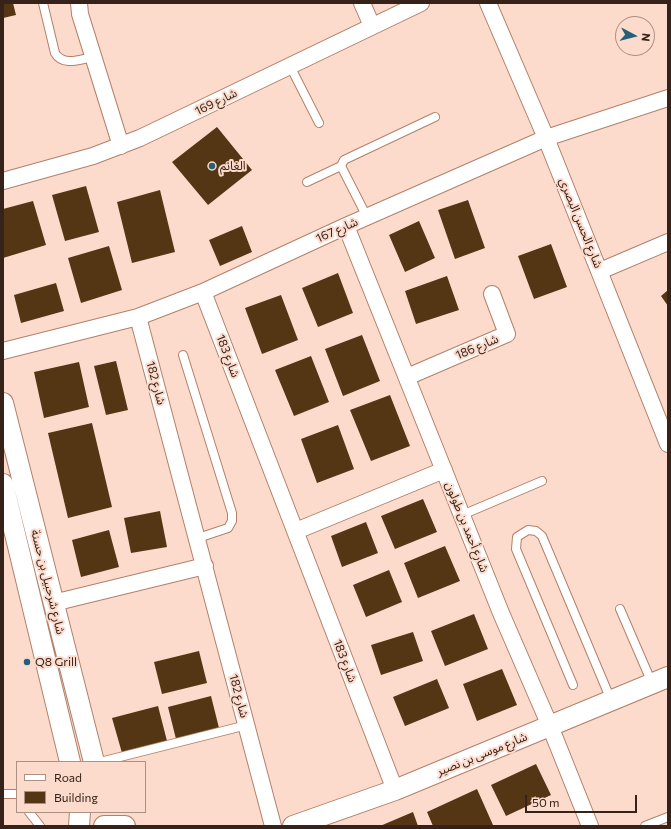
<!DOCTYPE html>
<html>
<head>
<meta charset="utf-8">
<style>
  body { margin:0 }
  #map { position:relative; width:671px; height:829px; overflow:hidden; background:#fcdbcc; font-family:Commissioner,sans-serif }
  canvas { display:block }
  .frame { position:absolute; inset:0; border:4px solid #362219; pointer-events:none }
  .legend { position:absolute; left:16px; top:761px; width:130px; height:52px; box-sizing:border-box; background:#fcdbcc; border:1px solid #ad9184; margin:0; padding:5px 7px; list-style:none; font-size:12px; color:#362219 }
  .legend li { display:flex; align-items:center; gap:8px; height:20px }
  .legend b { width:20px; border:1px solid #ad9184 }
  .north { position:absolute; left:615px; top:16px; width:40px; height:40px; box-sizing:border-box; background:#fcdbcc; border:1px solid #ad9184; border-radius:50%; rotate:97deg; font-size:11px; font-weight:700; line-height:16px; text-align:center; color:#362219 }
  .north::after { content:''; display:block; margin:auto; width:14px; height:18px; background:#246178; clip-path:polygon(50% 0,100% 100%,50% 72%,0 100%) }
  .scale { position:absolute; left:525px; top:795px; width:112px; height:18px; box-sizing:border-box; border:2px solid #362219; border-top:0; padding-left:5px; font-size:12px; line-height:14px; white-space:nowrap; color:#362219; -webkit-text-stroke:3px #fcdbcc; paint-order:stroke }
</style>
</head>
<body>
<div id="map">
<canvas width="671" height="829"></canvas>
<div class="frame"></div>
<ul class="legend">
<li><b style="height:5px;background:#fff"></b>Road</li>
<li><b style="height:11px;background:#543615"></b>Building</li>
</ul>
<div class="north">N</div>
<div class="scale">50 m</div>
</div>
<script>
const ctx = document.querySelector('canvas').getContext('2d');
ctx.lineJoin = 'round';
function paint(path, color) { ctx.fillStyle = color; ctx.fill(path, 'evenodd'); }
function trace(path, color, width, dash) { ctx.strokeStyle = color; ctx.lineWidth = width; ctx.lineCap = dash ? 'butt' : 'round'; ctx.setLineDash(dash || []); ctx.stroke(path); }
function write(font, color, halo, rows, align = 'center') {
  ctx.font = font + ' Commissioner,"Noto Sans Arabic",sans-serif'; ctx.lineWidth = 4; ctx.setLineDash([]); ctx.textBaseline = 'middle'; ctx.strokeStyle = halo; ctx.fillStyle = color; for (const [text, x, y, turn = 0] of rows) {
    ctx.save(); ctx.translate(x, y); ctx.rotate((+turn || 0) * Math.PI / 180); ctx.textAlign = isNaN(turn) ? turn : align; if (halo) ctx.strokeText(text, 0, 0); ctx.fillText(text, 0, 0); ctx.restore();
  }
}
const building = new Path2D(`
  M3 3H13L16 15 3 18Z
  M217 127 252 170 208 205 172 162Z
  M86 186 99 232 65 241 52 195Z
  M160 190 175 252 132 263 117 202Z
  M468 200 485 248 455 259 438 210Z
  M33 201 46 245 3 258V209Z
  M419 221 435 258 405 272 389 235Z
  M242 226 252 252 220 266 209 240Z
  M551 244 567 287 534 299 518 256Z
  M109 246 122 290 81 303 68 258Z
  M338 273 353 313 318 327 302 288Z
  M447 276 459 310 416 324 405 291Z
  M56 283 64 311 21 323 14 295Z
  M668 290V306L661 296Z
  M281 295 298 340 262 354 245 308Z
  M362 335 380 381 343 396 325 349Z
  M311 356 329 402 294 416 275 370Z
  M116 361 128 410 106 415 94 366Z
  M79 362 89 407 44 418 34 372Z
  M390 395 410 446 371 461 350 410Z
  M92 423 112 507 68 518 48 433Z
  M338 425 354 469 317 483 301 439Z
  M423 499 437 532 395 549 381 516Z
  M160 511 167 547 131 553 124 518Z
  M366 522 378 553 342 567 331 536Z
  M109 530 119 567 81 577 72 540Z
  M445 546 460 581 418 598 404 563Z
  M389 570 402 602 366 617 353 585Z
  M474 614 488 649 445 666 431 631Z
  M413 632 423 661 381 675 371 645Z
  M199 651 207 683 162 694 154 662Z
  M502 669 517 705 477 721 463 684Z
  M437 679 449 708 405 726 393 697Z
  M211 696 219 728 176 739 168 707Z
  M158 706 167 741 122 753 112 718Z
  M536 764 551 795 506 816 491 785Z
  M477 789 493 825 433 826 427 812Z
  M413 812 418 826H380Z`);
const service = new Path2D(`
  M43 3 55 53C63 67 81 59 93 57
  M290 66 319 123
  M341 166 367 217
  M307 182 341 166 344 160 435 117
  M183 355 232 513V521L228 528 198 538
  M462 515 542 481
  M620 609 652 683
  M573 685 516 549 517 537 528 530 536 531 542 536 611 700
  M100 762 247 725
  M3 794H17
  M29 812 40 826
  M645 826 668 817`);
const minor = new Path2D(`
  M79 3 80 14 121 146
  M362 3 372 26
  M488 3 546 138 668 444
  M3 181 93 156 140 138 421 3
  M346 226 501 613 550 726 590 826
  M600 271 668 242
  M203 292 395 790
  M138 317 273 826
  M3 351 138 317 203 292 346 226 546 138 668 98
  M407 377 507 334 492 294
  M296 531 444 470
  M53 603 205 566`);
const tertiary = new Path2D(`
  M3 403 94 762
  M3 484 70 762
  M79 826 80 812
  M104 826H125
  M293 826 395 790 668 677`);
const markers = [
  [212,166,4,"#246178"],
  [27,662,4,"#246178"]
];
const streetNames = [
  ["شارع 169",216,102,-26],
  ["شارع الحسن البصري",581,223,68],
  ["شارع 167",337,230,-24],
  ["شارع 186",477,347,-23],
  ["شارع 183",228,356,69],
  ["شارع 182",156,383,75],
  ["شارع أحمد بن طولون",467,527,68],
  ["شارع شرحبيل بن حسنة",48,582,76],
  ["شارع 183",345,661,69],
  ["شارع 182",239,696,75],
  ["شارع موسى بن نصير",482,754,-22]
];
const poiNames = [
  ["الغانم",220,166],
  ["Q8 Grill",35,662]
];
paint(building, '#543615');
trace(service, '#b28069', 10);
trace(minor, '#b28069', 18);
trace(tertiary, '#b28069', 22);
trace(service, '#fff', 8);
trace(minor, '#fff', 16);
trace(tertiary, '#fff', 20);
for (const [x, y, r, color] of markers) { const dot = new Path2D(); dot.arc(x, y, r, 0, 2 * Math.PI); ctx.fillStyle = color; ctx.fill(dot); trace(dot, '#fcdbcc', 1.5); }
write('12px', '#362219', '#fcdbcc', streetNames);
write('12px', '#362219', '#fcdbcc', poiNames, 'left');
</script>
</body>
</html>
